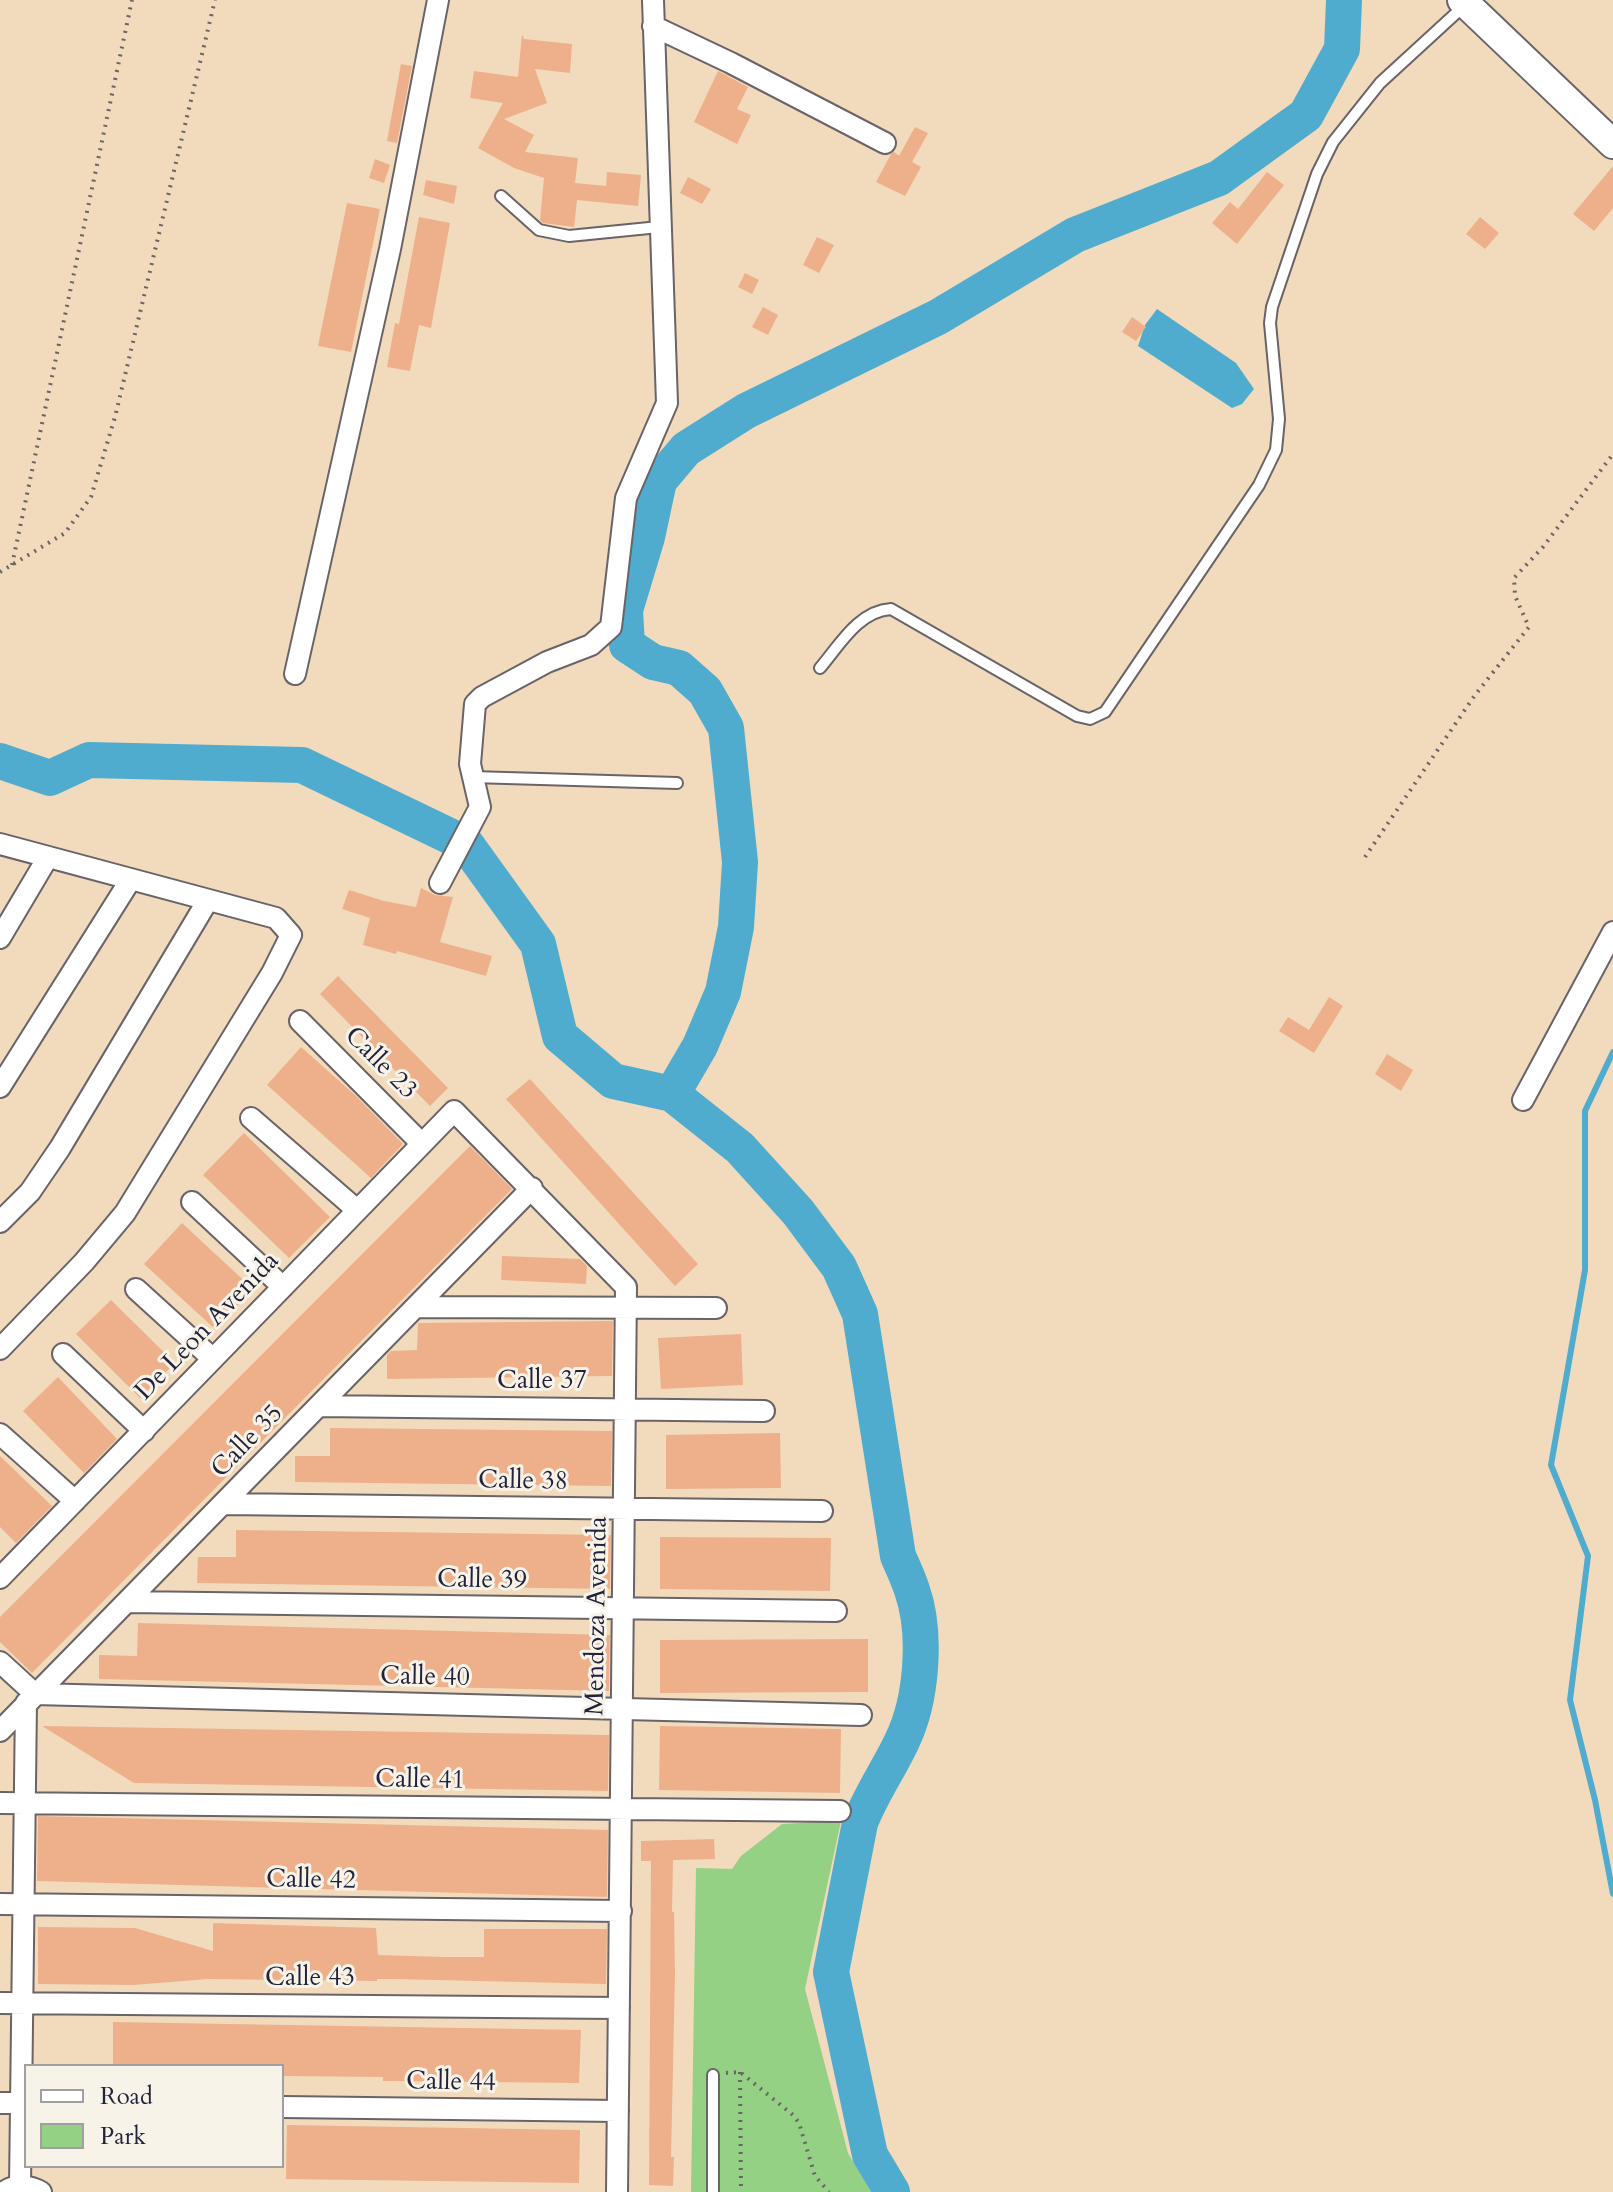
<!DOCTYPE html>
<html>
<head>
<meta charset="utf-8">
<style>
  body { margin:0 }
  #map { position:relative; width:1613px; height:2192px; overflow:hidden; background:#f1dbbc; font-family:Cardo,serif }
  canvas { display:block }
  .legend { position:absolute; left:24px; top:2064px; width:260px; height:104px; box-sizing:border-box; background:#f7f3e8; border:2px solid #a29fa3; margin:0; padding:10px 14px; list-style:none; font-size:24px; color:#22223b }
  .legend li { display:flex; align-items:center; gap:16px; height:40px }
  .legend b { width:40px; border:2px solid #a29fa3 }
</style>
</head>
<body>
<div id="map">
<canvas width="1613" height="2192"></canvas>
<ul class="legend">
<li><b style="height:10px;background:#fff"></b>Road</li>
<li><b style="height:22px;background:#94d185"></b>Park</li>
</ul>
</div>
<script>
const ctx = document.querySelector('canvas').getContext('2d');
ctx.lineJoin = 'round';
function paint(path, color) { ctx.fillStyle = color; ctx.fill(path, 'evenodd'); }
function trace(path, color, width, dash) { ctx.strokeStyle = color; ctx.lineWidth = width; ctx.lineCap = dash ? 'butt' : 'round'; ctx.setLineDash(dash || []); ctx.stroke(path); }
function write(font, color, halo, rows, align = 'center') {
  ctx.font = font + ' Cardo,serif'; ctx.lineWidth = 6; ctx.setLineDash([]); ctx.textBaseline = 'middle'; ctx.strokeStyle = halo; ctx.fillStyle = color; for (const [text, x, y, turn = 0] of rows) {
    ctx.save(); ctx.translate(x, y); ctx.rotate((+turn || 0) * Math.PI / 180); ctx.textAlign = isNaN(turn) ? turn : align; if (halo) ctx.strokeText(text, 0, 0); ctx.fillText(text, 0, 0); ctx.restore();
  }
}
const green = new Path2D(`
  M841 1821 805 1989 848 2153 871 2192H691L696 1868 732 1869 741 1856 782 1824Z`);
const water = new Path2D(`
  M1157 309 1236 363 1254 389 1242 404 1232 408 1138 346 1145 325Z`);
const stream = new Path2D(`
  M1613 1052 1585 1111V1270L1551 1465 1588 1556 1570 1700 1595 1800 1613 1894`);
const river = new Path2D(`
  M0 761 50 778 89 760 302 765 466 844 538 944 560 1036 613 1081 672 1094 740 1148 798 1212 839 1267 860 1314 898 1556C903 1567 908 1578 912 1590 927 1633 922 1700 902 1741 889 1769 871 1794 860 1823L831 1972 870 2155 892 2192
  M672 1094 700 1046 723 992 736 927 740 862 726 728 705 691 679 668 653 662 627 645 625 610 647 537 659 481 686 449 746 411 938 317 1075 235 1219 178 1306 115 1342 49 1344 0`);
const building = new Path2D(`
  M522 34 524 39 572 44 570 73 535 69 547 103 504 119 534 135 525 152 578 158 575 183 606 186 607 172 641 175 638 206 577 200 574 227 543 223 540 220 544 178 514 168 478 148 503 103 470 98 474 71 518 77Z
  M401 64 412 66 397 143 387 141Z
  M718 71 748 87 737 109 751 115 737 144 694 122Z
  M915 127 928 133 912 162 921 167 905 196 876 182 891 154 894 152 899 156Z
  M375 159 390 165 384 183 369 178Z
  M1613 166V208L1594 231 1573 214Z
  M1267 172 1284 185 1237 244 1212 223 1230 202 1238 209Z
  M688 177 711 189 702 204 680 193Z
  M426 180 457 186 454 204 423 195Z
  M347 203 380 209 351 352 318 346Z
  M419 217 450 223 431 328 419 325 410 371 387 367 395 323 399 324Z
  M1480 217 1499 233 1485 249 1466 234Z
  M817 237 834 245 819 273 803 265Z
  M745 273 759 280 752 294 738 287Z
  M763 307 778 315 768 335 752 327Z
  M1132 317 1146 327 1136 341 1122 332Z
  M421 888 435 895 453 897 440 942 492 956 486 976 397 951 396 954 363 945 370 918 342 909 349 890 384 901 416 907Z
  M338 976 448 1088 430 1106 320 994Z
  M1329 997 1343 1006 1314 1053 1279 1031 1288 1017 1309 1030Z
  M301 1047 355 1095 403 1144 371 1178 267 1085Z
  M1387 1054 1413 1070 1401 1091 1375 1074Z
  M530 1079 698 1264 675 1286 506 1099Z
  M244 1133 330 1217 289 1258 203 1175Z
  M470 1146 512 1189 32 1673 0 1642V1617Z
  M182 1223 253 1289 215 1329 144 1264Z
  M502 1256 580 1259 587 1266 586 1284 501 1280Z
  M111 1300 175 1363 140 1398 76 1334Z
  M613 1321 612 1376 387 1379V1355L391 1351 417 1350 418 1323Z
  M741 1334 743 1385 661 1389 658 1338Z
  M58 1377 117 1439 84 1473 23 1411Z
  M330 1428 612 1431 611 1486 295 1482V1456H330Z
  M780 1433 781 1488 666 1489V1435Z
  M0 1456 52 1506 16 1543 0 1527Z
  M236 1530 611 1535 610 1589 197 1583 198 1557H236Z
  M660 1537 831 1538 830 1591 660 1589Z
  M138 1623 610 1635 609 1691 99 1679V1655L137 1656Z
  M868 1639V1692L660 1693V1640Z
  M42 1726 609 1735 608 1791 134 1783Z
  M660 1726 841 1729 840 1793 659 1790Z
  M38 1816 608 1830 607 1897 37 1881Z
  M714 1839 715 1859 673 1860 672 1912H674L675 1973 671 2157H674L673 2186 649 2185 651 1861H641V1841Z
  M213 1923 376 1928 378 1955 445 1957H484V1929H607L606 1984 394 1979H377V1981L208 1979 133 1985 38 1984V1927L135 1928 213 1951Z
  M113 2022 581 2030 579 2083 392 2081H383V2077L282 2076V2066H113Z
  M287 2125 580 2130 579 2183 286 2179Z`);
const path = new Path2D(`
  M12 565 132 0
  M0 572 65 533 91 497 115 417 215 0
  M1365 857 1475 695 1529 627 1515 596 1514 578 1543 547 1613 454
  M740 2072 741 2192
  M726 2073 740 2072 793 2115 799 2123 815 2176 829 2192`);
const lane = new Path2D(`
  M501 196 539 230 569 236 659 227
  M820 668C839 646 858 611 891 609L1077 716 1090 719 1105 712 1259 485 1276 450 1279 419 1270 323 1272 307 1317 174 1333 142 1380 83 1465 5
  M472 777 677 783
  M713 2192V2075`);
const street = new Path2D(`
  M653 26 731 63 885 143
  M295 674 390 249 438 0
  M0 844 276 918 291 935 272 973 125 1213 84 1262 0 1349
  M440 883 480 807 470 764 475 704 482 697 547 662 591 645 611 627 626 498 667 403 653 0
  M0 938 48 857
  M300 1021 422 1144
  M0 1087 131 879
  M1523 1100 1613 932
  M251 1118 357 1210
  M192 1202 283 1287
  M0 1222 30 1192 60 1148 208 900
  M136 1289 213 1359
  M416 1307 716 1308
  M63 1354 144 1431
  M319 1406 764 1411
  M0 1434 75 1501
  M224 1504 822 1511
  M0 1578 454 1111 626 1287 617 2192
  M128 1602 836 1611
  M0 1662 35 1694 861 1715
  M0 1731 532 1188
  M0 1803 840 1811
  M0 1904 621 1911
  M0 2003 619 2008
  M0 2103H26
  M282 2107 618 2111
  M20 2186 26 1703
  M4 2192C15 2184 30 2185 41 2192`);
const secondary = new Path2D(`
  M1462 0 1613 144`);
const streetNames = [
  ["Calle 23",380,1064,45],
  ["De Leon Avenida",208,1327,-46],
  ["Calle 37",542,1382],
  ["Calle 35",248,1442,-46],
  ["Calle 38",523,1482,1],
  ["Calle 39",482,1581,1],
  ["Mendoza Avenida",598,1616,-89],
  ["Calle 40",425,1678,1],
  ["Calle 41",420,1781,1],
  ["Calle 42",311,1881,1],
  ["Calle 43",310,1979],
  ["Calle 44",451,2083,1]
];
paint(green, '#94d185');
paint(water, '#50acce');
trace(stream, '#50acce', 6);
trace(river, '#50acce', 36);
paint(building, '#edb08a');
trace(lane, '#6a6368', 14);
trace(street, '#6a6368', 24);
trace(secondary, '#6a6368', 32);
trace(path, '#6a6368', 4, [2, 6]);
trace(lane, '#fff', 10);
trace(street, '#fff', 20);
trace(secondary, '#fff', 28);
write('26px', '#22223b', '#f7f3e8', streetNames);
</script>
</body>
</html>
